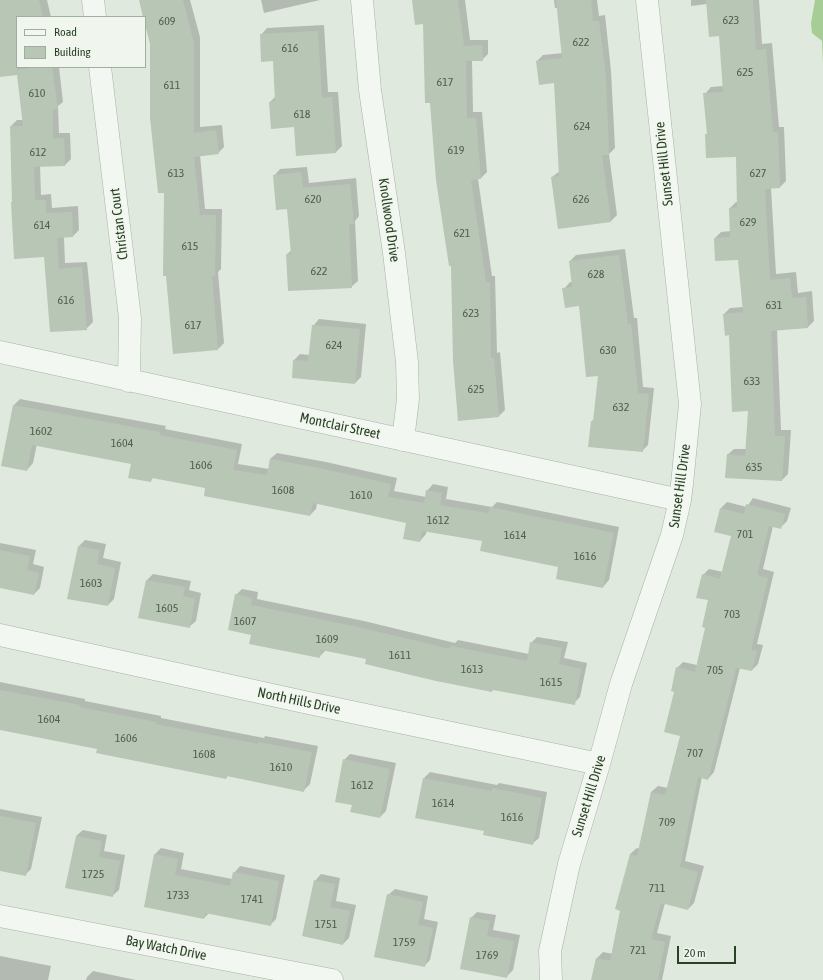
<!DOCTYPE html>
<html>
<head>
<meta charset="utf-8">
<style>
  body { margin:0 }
  #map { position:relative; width:823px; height:980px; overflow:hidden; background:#e0e9de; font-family:"Asap Condensed",sans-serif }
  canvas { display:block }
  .legend { position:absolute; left:16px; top:16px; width:130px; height:52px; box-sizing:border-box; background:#f0f6ee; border:1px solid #a1ae9e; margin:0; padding:5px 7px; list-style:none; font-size:12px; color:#2a4126 }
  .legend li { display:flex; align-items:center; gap:8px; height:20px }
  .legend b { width:20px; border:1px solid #a1ae9e }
  .scale { position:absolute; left:677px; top:946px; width:59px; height:18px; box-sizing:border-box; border:2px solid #2a4126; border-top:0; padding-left:5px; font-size:12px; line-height:14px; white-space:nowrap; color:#2a4126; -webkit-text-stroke:3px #f0f6ee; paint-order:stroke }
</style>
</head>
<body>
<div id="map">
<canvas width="823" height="980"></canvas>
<ul class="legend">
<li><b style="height:5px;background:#f2f7f1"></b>Road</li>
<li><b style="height:11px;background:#b8c6b5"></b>Building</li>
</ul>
<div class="scale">20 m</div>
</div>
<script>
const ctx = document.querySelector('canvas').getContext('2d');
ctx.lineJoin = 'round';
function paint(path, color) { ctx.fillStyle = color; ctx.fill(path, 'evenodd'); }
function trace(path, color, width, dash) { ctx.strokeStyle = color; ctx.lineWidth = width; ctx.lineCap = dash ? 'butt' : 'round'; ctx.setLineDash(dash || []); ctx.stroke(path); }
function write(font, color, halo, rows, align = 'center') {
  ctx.font = font + ' "Asap Condensed",sans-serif'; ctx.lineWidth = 3; ctx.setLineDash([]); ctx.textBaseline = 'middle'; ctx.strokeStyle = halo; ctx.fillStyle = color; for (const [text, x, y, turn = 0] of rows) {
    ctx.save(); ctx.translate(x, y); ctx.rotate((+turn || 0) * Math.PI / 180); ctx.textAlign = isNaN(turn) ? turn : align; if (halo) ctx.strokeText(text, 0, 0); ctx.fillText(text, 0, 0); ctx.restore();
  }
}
const water = new Path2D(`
  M815 0H823V64L822 41 812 33 811 23Z`);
const shadow = new Path2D(`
  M0 0H47L51 17H17V67H59L63 102 58 106 59 133H70L71 159 65 165 40 166 41 195 51 194 52 208 78 206 79 230 73 236 64 237 65 263 87 262 93 322 86 329 12 202 13 201 11 126 17 120H24L18 73 0 76Z
  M140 0H190L200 37V127L222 125 224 147 218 153 200 155 205 209H222L221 269 218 272 224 343 218 349 165 192 151 44Z
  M261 0H320L264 13Z
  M413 0H465L470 40H488V54L482 60H472L473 112H482L487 172 481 178 478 179 492 276H495L497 353 500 352 505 410 499 416 452 265 424 23Z
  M554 0H597L599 16 605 15 611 71 615 148 609 154 617 215 611 221 559 228 552 177 560 171 555 82 537 61 543 55 563 53 558 8H555Z
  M691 0H759L762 44 772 43 779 127H784L786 181 780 187 771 188 776 274 796 272 798 293 812 291 814 321 808 327 777 330 781 430H791L788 474 782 480 727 455 734 449H746L749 410 724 314 730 308 744 307 739 259 715 238 721 232 731 231 730 208 736 202H738L737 156 708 133 705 94 711 87 724 86 720 35 707 4 691 6Z
  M324 25 328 92H338L342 146 336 152 295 126 270 102 276 96 274 60 261 35 267 28Z
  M307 167 309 183 356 178 359 216 355 221 358 281 351 287 287 254 292 250 288 208 274 176 280 169Z
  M625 249 634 318H637L643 387 654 388 648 445 642 451 592 421 595 418 599 375 580 305 564 289 570 282H573L570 261 576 255Z
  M319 319 366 324 361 377 355 383 294 360 300 354 310 355 313 326Z
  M20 399 166 426 165 429 242 444 238 464 269 469 270 459 277 453 326 462 397 478 394 491 426 497 427 491 433 484 448 487 446 499 492 507 497 502 619 527 609 580 603 587 559 566 484 540 427 530 426 534 420 541 407 522 317 503 316 509 310 515 206 487 154 477 150 481 132 463 37 444 33 463 27 470 14 405Z
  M753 498 791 508 787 521 781 527 773 526 763 569 774 572 757 644 763 645 758 664 752 670 740 668 714 772 708 779 702 777 685 861 704 866 694 903 688 909 665 903 657 933 671 936 662 980H592L597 958 603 952 613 954 630 854 637 848 640 849 651 792 658 786 668 788 681 735 676 691 677 668 683 662 697 665 706 627 709 599 703 575 709 569 723 572 732 535 715 531 721 508 727 502 747 507Z
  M85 540 106 544 103 558 121 562 114 599 108 605 79 546Z
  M0 543 36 550 33 564 44 567 40 588 34 594 0 587Z
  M153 574 191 581 189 590 201 593 196 621 189 627 147 580Z
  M242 589 258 592 257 599 364 621 455 643 458 640 529 654 531 643 537 637 568 642 564 658 587 663 580 697 574 703 326 650 319 657 252 634 236 595Z
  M0 682 85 699V701L161 716V718L264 738 265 736 318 746 310 784 304 790 228 776 226 778 98 748 0 729Z
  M350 754 396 763 386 811 380 817 344 760Z
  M430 772 497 785 499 783 547 792 539 838 532 844 485 830 424 778Z
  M0 809 42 817 31 869 25 875 0 870Z
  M83 830 107 835 104 851 125 855 119 890 112 896 76 836Z
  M161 848 184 853 181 869 232 879 234 873 240 866 285 875 276 919 270 925 209 913 204 918 155 854Z
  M321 874 340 878 336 901 356 905 349 938 343 944 315 881Z
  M395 889 428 896 424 919 438 922 430 960 424 966 388 895Z
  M477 912 496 915 493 930 520 935 513 970 506 977 471 918Z
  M0 956 51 966 48 980H0Z
  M93 971 136 980H86L87 977Z`);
const building = new Path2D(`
  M0 0H39L43 17H17V70L37 67H52L58 109H53V139L64 138 65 166 34 167 35 200H46V213L72 212 73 237 57 238 59 269 82 267 87 330 50 332 44 257 14 259 11 202H12L10 126H23L17 75 0 77Z
  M139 0H183L194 44V133L216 130 219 154 194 157 200 215H216L215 276H212L218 350 173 354 166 276H163L164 193H158L150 118V44L145 24V17H143Z
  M412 0H458L464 46 482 45 483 61H466L467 118H476L481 179 471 180 486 282H490L491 358H494L499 417 458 421 453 361 451 266H449L436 180 430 103H425L423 24 415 25Z
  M556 0H591L593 21H599L606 78 609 155H602L611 222 558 229 551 177 559 176 554 83 539 85 536 61 562 58Z
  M706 0H753L756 50 766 49 773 132H778L780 188 765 189 770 280 790 278 792 298 806 297 808 328 771 331 775 436H785L782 481 725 478 727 454 745 456 748 411 732 412 729 335 725 336 723 314 743 312 738 260 715 261 714 238 730 237 729 208 737 207 736 157 706 158 705 134H707L703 93 723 92 719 36 709 37Z
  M318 31 322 98 332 97 336 153 296 156 294 127 271 129 269 102 275 101 273 61 261 62 260 34Z
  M301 172 303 188 350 184 354 224H349L352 288 288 291 286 254H291L287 209 276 210 273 175Z
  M619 255 628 324 631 323 638 393 649 394 643 452 588 447 591 421H593L598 376 586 377 579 306 565 308 562 288 572 287 569 261Z
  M312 325 360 329 355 384 292 378 293 360 308 361Z
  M13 405 160 432 159 435 237 450 233 470 267 475 270 459 319 468 391 484 388 497 424 503 426 490 442 493 440 505 488 513 490 507 614 533 603 588 556 579 558 567 480 551 482 541 422 531 420 542 403 539 406 523 313 503 310 516 204 496 205 488 152 478 151 482 128 478 131 464 32 445 27 471 1 466Z
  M746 504 785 514 781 529 769 526 757 575 768 578 751 650 757 651 752 671 736 668 708 780 698 777 680 867 698 872 688 910 661 903 651 939 665 942 658 980H591L596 958 610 961 620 911 615 909 630 854 637 856 651 792 665 795 680 736 664 732 674 692 671 691 676 667 695 672 705 628 702 627 708 600 696 598 702 574 720 579 731 536 714 532 720 508 744 514Z
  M78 546 100 550 97 564 115 568 108 606 67 599Z
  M0 550 30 556 27 570 39 573 34 595 0 588Z
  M146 580 185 587 183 596 195 599 190 628 138 618Z
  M235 594 252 598 251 605 358 627 450 649 451 646 527 661 530 642 562 648 559 664 581 669 575 705 493 690 492 692 436 681 365 664 366 659 321 650 320 658 249 644 251 635 228 630Z
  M0 690 80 705 79 707 156 722 155 724 258 744V742L312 752 304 792 227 776 226 779 96 753 97 749 0 730Z
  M343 759 390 769 380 818 350 812 352 805 335 802Z
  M423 778 492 791V788L542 798 533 845 483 835 484 831 415 818Z
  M0 816 36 823 26 876 0 871Z
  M76 836 102 841 99 857 120 861 113 897 65 888Z
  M154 854 178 859 175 875 230 886 233 872 279 881 271 926 205 913 204 919 144 907Z
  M314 880 335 884 330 907 350 911 343 945 302 936Z
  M387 894 423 902 418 925 433 928 425 967 374 957Z
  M470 917 490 921 487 936 514 941 507 978 460 969Z`);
const minor = new Path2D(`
  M93 0 95 17
  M362 0 370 90 394 253 407 362 408 399 403 440
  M100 67 130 318 129 381
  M0 352 680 500
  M0 635 304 702 599 764
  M0 916 332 980
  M551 980 550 951 569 864 599 764 621 684 672 535 680 500 682 484 690 404 647 0`);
const numberNames = [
  ["623",731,20],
  ["609",167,21],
  ["622",581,42],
  ["616",290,48],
  ["625",745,72],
  ["617",445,82],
  ["611",172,85],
  ["610",37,93],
  ["618",302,114],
  ["624",582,126],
  ["619",456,150],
  ["612",38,152],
  ["613",176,173],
  ["627",758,173],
  ["620",313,199],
  ["626",581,199],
  ["629",748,222],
  ["614",42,225],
  ["621",462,233],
  ["615",190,246],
  ["622",319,271],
  ["628",596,274],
  ["616",66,300],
  ["631",774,305],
  ["623",471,313],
  ["617",193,325],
  ["624",334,345],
  ["630",608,350],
  ["633",752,381],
  ["625",476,389],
  ["632",621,407],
  ["1602",41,431],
  ["1604",122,443],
  ["1606",201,465],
  ["635",754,467],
  ["1608",283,490],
  ["1610",361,495],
  ["1612",438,520],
  ["701",745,534],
  ["1614",515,535],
  ["1616",585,556],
  ["1603",91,583],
  ["1605",167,608],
  ["703",732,614],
  ["1607",245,621],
  ["1609",327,639],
  ["1611",400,655],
  ["1613",472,669],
  ["705",715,670],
  ["1615",551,682],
  ["1604",49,719],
  ["1606",126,738],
  ["707",695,753],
  ["1608",204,754],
  ["1610",281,767],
  ["1612",362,785],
  ["1614",443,803],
  ["1616",512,817],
  ["709",667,822],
  ["1725",93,874],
  ["711",657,888],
  ["1733",178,895],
  ["1741",252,899],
  ["1751",326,924],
  ["1759",404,942],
  ["721",638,950],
  ["1769",487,955]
];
const streetNames = [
  ["Sunset Hill Drive",664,164,-96],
  ["Knollwood Drive",389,220,82],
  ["Christan Court",119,224,-97],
  ["Montclair Street",340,426,12],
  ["Sunset Hill Drive",680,486,-82],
  ["North Hills Drive",299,701,12],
  ["Sunset Hill Drive",589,796,-73],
  ["Bay Watch Drive",166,948,11]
];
paint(water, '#a5cd95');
paint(shadow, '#0003');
paint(building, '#b8c6b5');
trace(minor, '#a6b3a3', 23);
trace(minor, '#f2f7f1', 22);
write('12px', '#4e624a', null, numberNames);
write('14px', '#2a4126', '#f0f6ee', streetNames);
</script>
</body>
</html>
